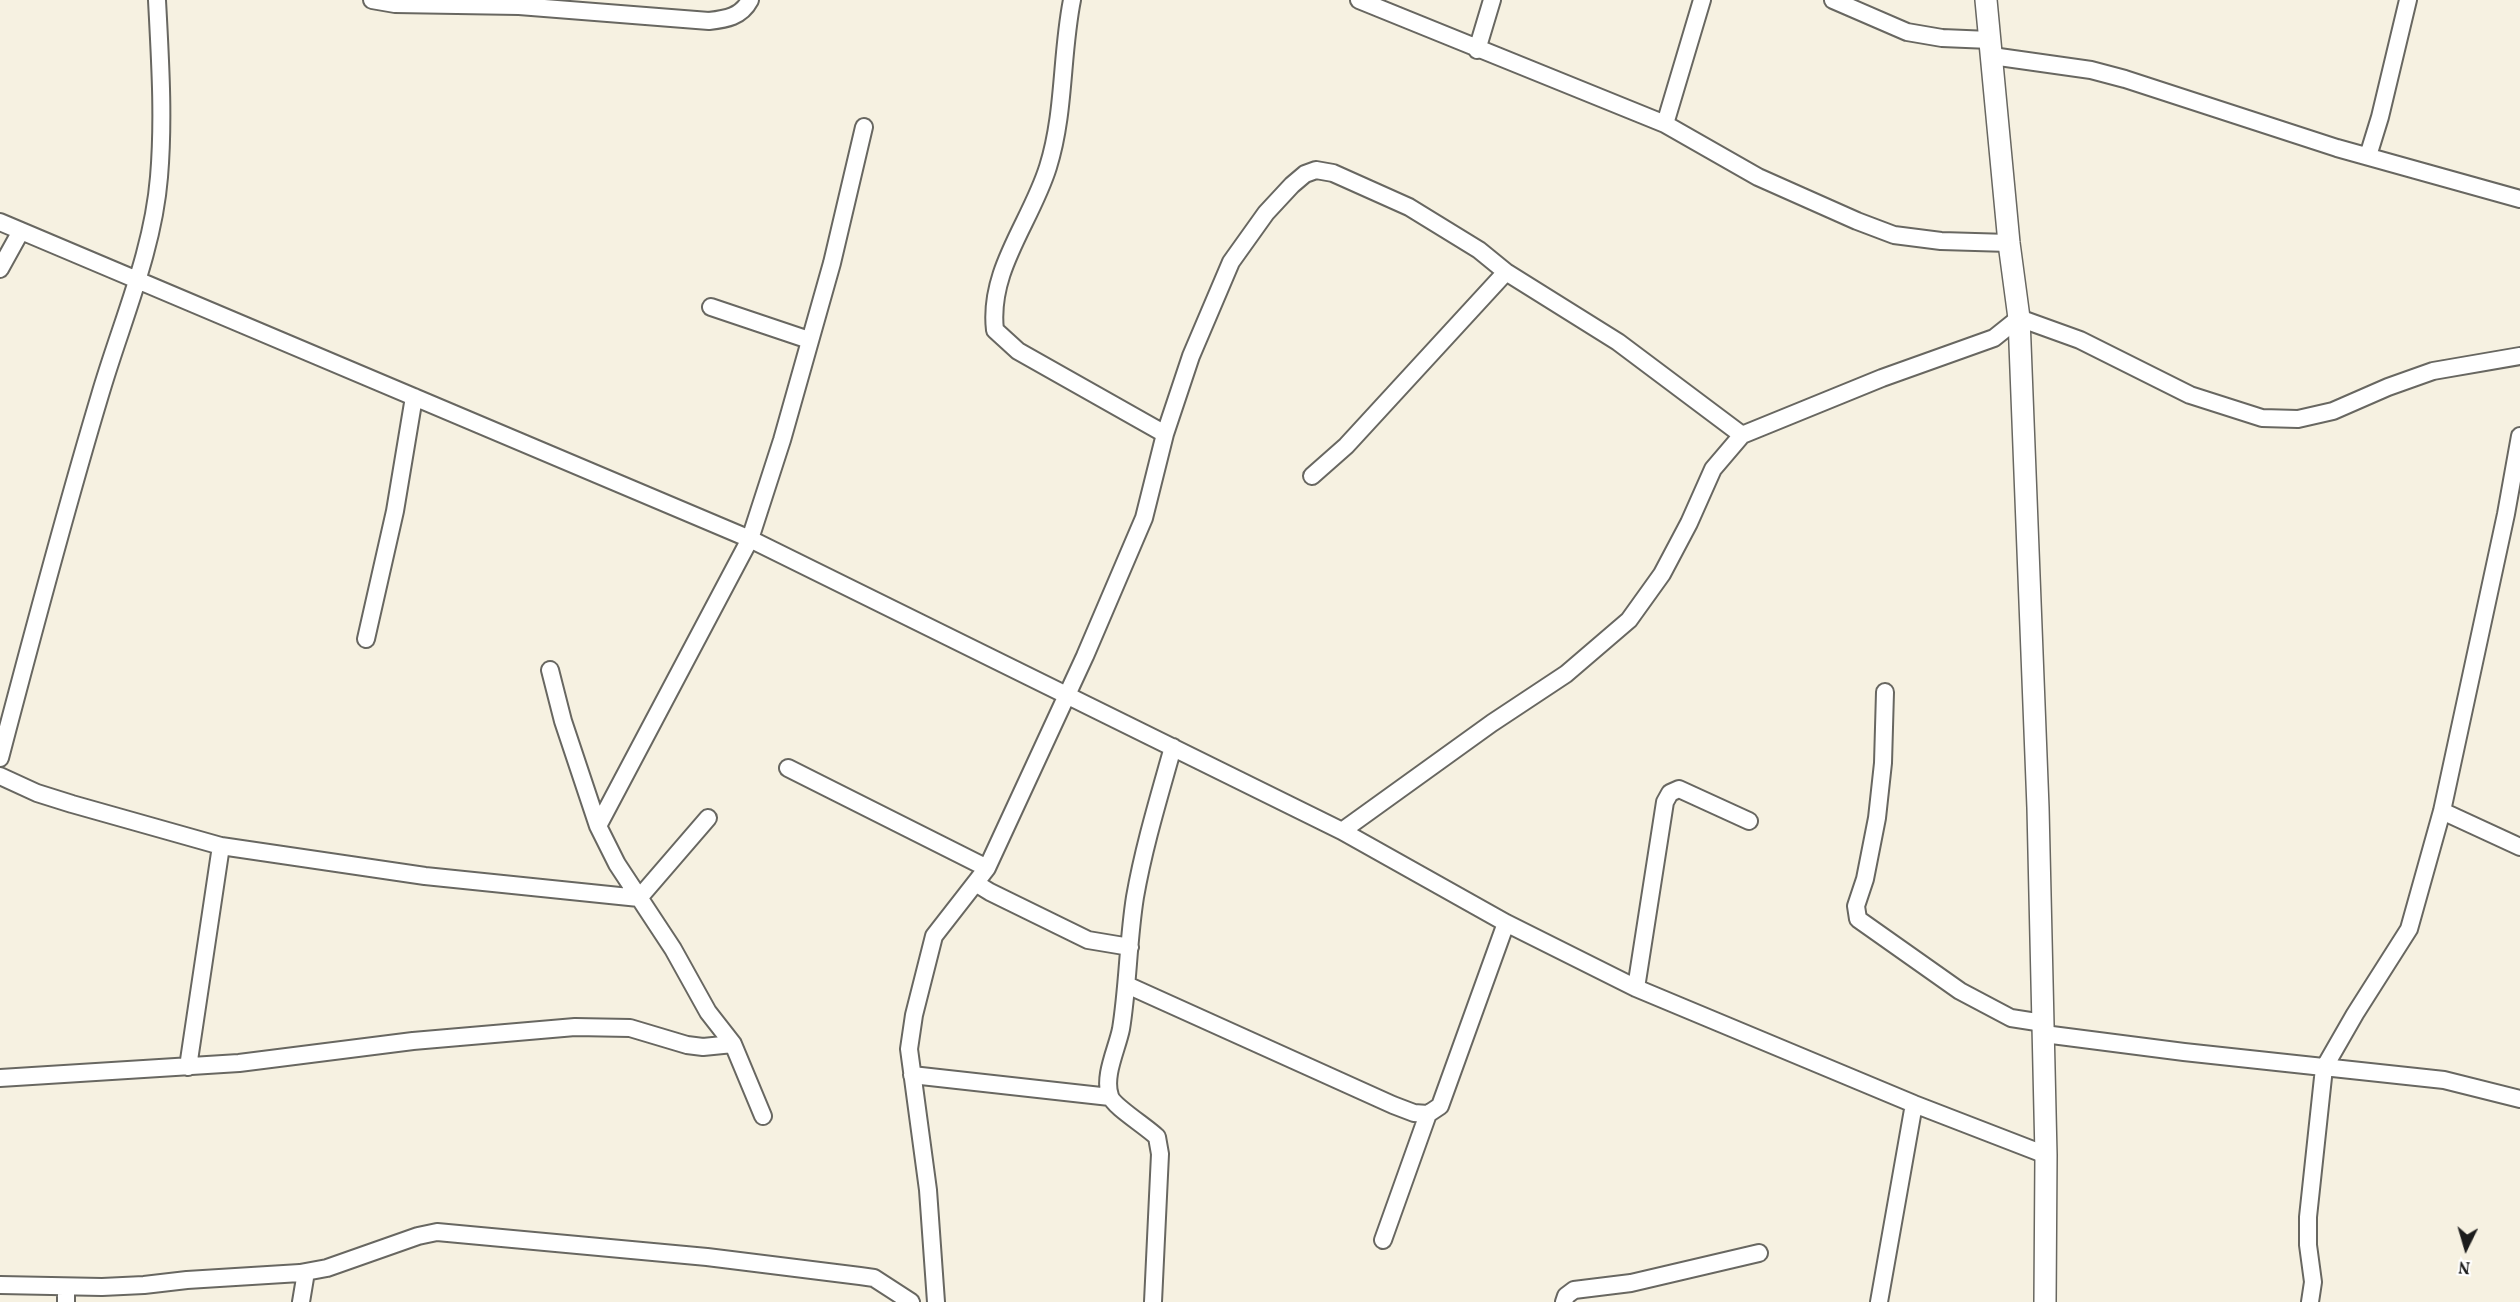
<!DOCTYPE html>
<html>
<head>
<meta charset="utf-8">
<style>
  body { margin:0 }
  #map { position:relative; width:2520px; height:1302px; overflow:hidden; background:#f6f1e1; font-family:Vollkorn,serif }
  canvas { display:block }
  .north { position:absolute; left:2436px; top:1218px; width:60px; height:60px; -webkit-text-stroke:4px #fff; paint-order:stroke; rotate:185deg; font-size:16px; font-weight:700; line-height:24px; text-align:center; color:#1c1c1c }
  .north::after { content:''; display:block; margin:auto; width:21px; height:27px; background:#1c1c1c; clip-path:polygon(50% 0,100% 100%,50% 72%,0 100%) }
</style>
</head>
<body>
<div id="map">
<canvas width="2520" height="1302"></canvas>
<div class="north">N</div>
</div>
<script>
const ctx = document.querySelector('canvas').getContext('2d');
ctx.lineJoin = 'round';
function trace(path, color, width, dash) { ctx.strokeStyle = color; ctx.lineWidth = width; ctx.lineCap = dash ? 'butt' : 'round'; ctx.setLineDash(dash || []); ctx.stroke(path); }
const minor = new Path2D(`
  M372 0 395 4 519 6 709 21C726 19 741 17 750 0
  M1072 0C1061 55 1065 113 1048 167 1031 222 988 270 995 330L1018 351 1165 434
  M1359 0 1665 124 1758 177 1857 221 1894 235 1941 241 2009 243
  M1833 0 1907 32 1942 38 1990 40
  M1477 50 1492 0
  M1992 56 2091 70 2125 79 2337 148 2520 199
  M1665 124 1702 0
  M2368 156 2380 117 2408 0
  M0 222 750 539 1342 831 1506 923 1636 988 1914 1104 2046 1155
  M0 269 21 231
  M711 307 809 340
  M1312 476 1346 446 1506 272
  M366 639 395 511 414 397
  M550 670 563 721 598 826 617 864 673 949 708 1012 733 1044 763 1116
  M1885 692 1883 763 1877 818 1865 879 1856 906 1858 919 1960 991 2011 1018 2043 1023
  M0 758C32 636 64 515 100 395 121 323 153 252 159 177 164 118 160 58 157 0
  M788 768 987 868
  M0 776 37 793 72 804 221 846 425 876 639 898 708 818
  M2442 811 2520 847
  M598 826 750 539 782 440 832 263 864 127
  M1342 831 1492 723 1566 674 1629 620 1662 574 1689 523 1713 469 1742 435 1882 378 1994 338 2019 318 2080 340 2190 395 2262 418 2298 419 2333 411 2388 387 2433 371 2520 356
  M977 884 990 892 1088 940 1130 947
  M1127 985 1393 1105 1414 1113 1428 1114
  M1636 988 1665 802 1670 793 1679 789 1749 821
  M2044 1034 2184 1052 2444 1080 2520 1099
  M188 1067 221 846
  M912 1075 1110 1097
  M0 1078 239 1063 413 1041 575 1027 630 1028 687 1045 703 1047 733 1044
  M1383 1240 1428 1114 1440 1106 1506 923
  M0 1285 102 1287 144 1285 187 1280 300 1273 327 1268 418 1236 437 1232 707 1257 860 1276 874 1278 911 1302
  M66 1302V1287
  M301 1302 306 1272
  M936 1302 928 1190 909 1049 914 1015 934 936 987 868 1085 656 1144 518 1165 434 1191 356 1231 262 1266 213 1292 185 1305 174 1316 170 1333 173 1409 207 1479 250 1506 272 1618 342 1742 435
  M1153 1302 1160 1154 1157 1137C1147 1127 1113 1106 1110 1096 1103 1076 1117 1049 1121 1029 1128 986 1128 941 1135 897 1144 846 1159 797 1173 747
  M1564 1302 1566 1296 1574 1290 1631 1283 1759 1253
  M1879 1302 1914 1104
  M2310 1302 2313 1282 2308 1245V1217L2324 1068 2355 1014 2409 929 2442 811 2506 514 2520 436`);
const tertiary = new Path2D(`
  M1986 0 2009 243 2019 318 2038 808 2046 1155 2045 1302`);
trace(minor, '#686761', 20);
trace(tertiary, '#686761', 24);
trace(minor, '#fff', 16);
trace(tertiary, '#fff', 21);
</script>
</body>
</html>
